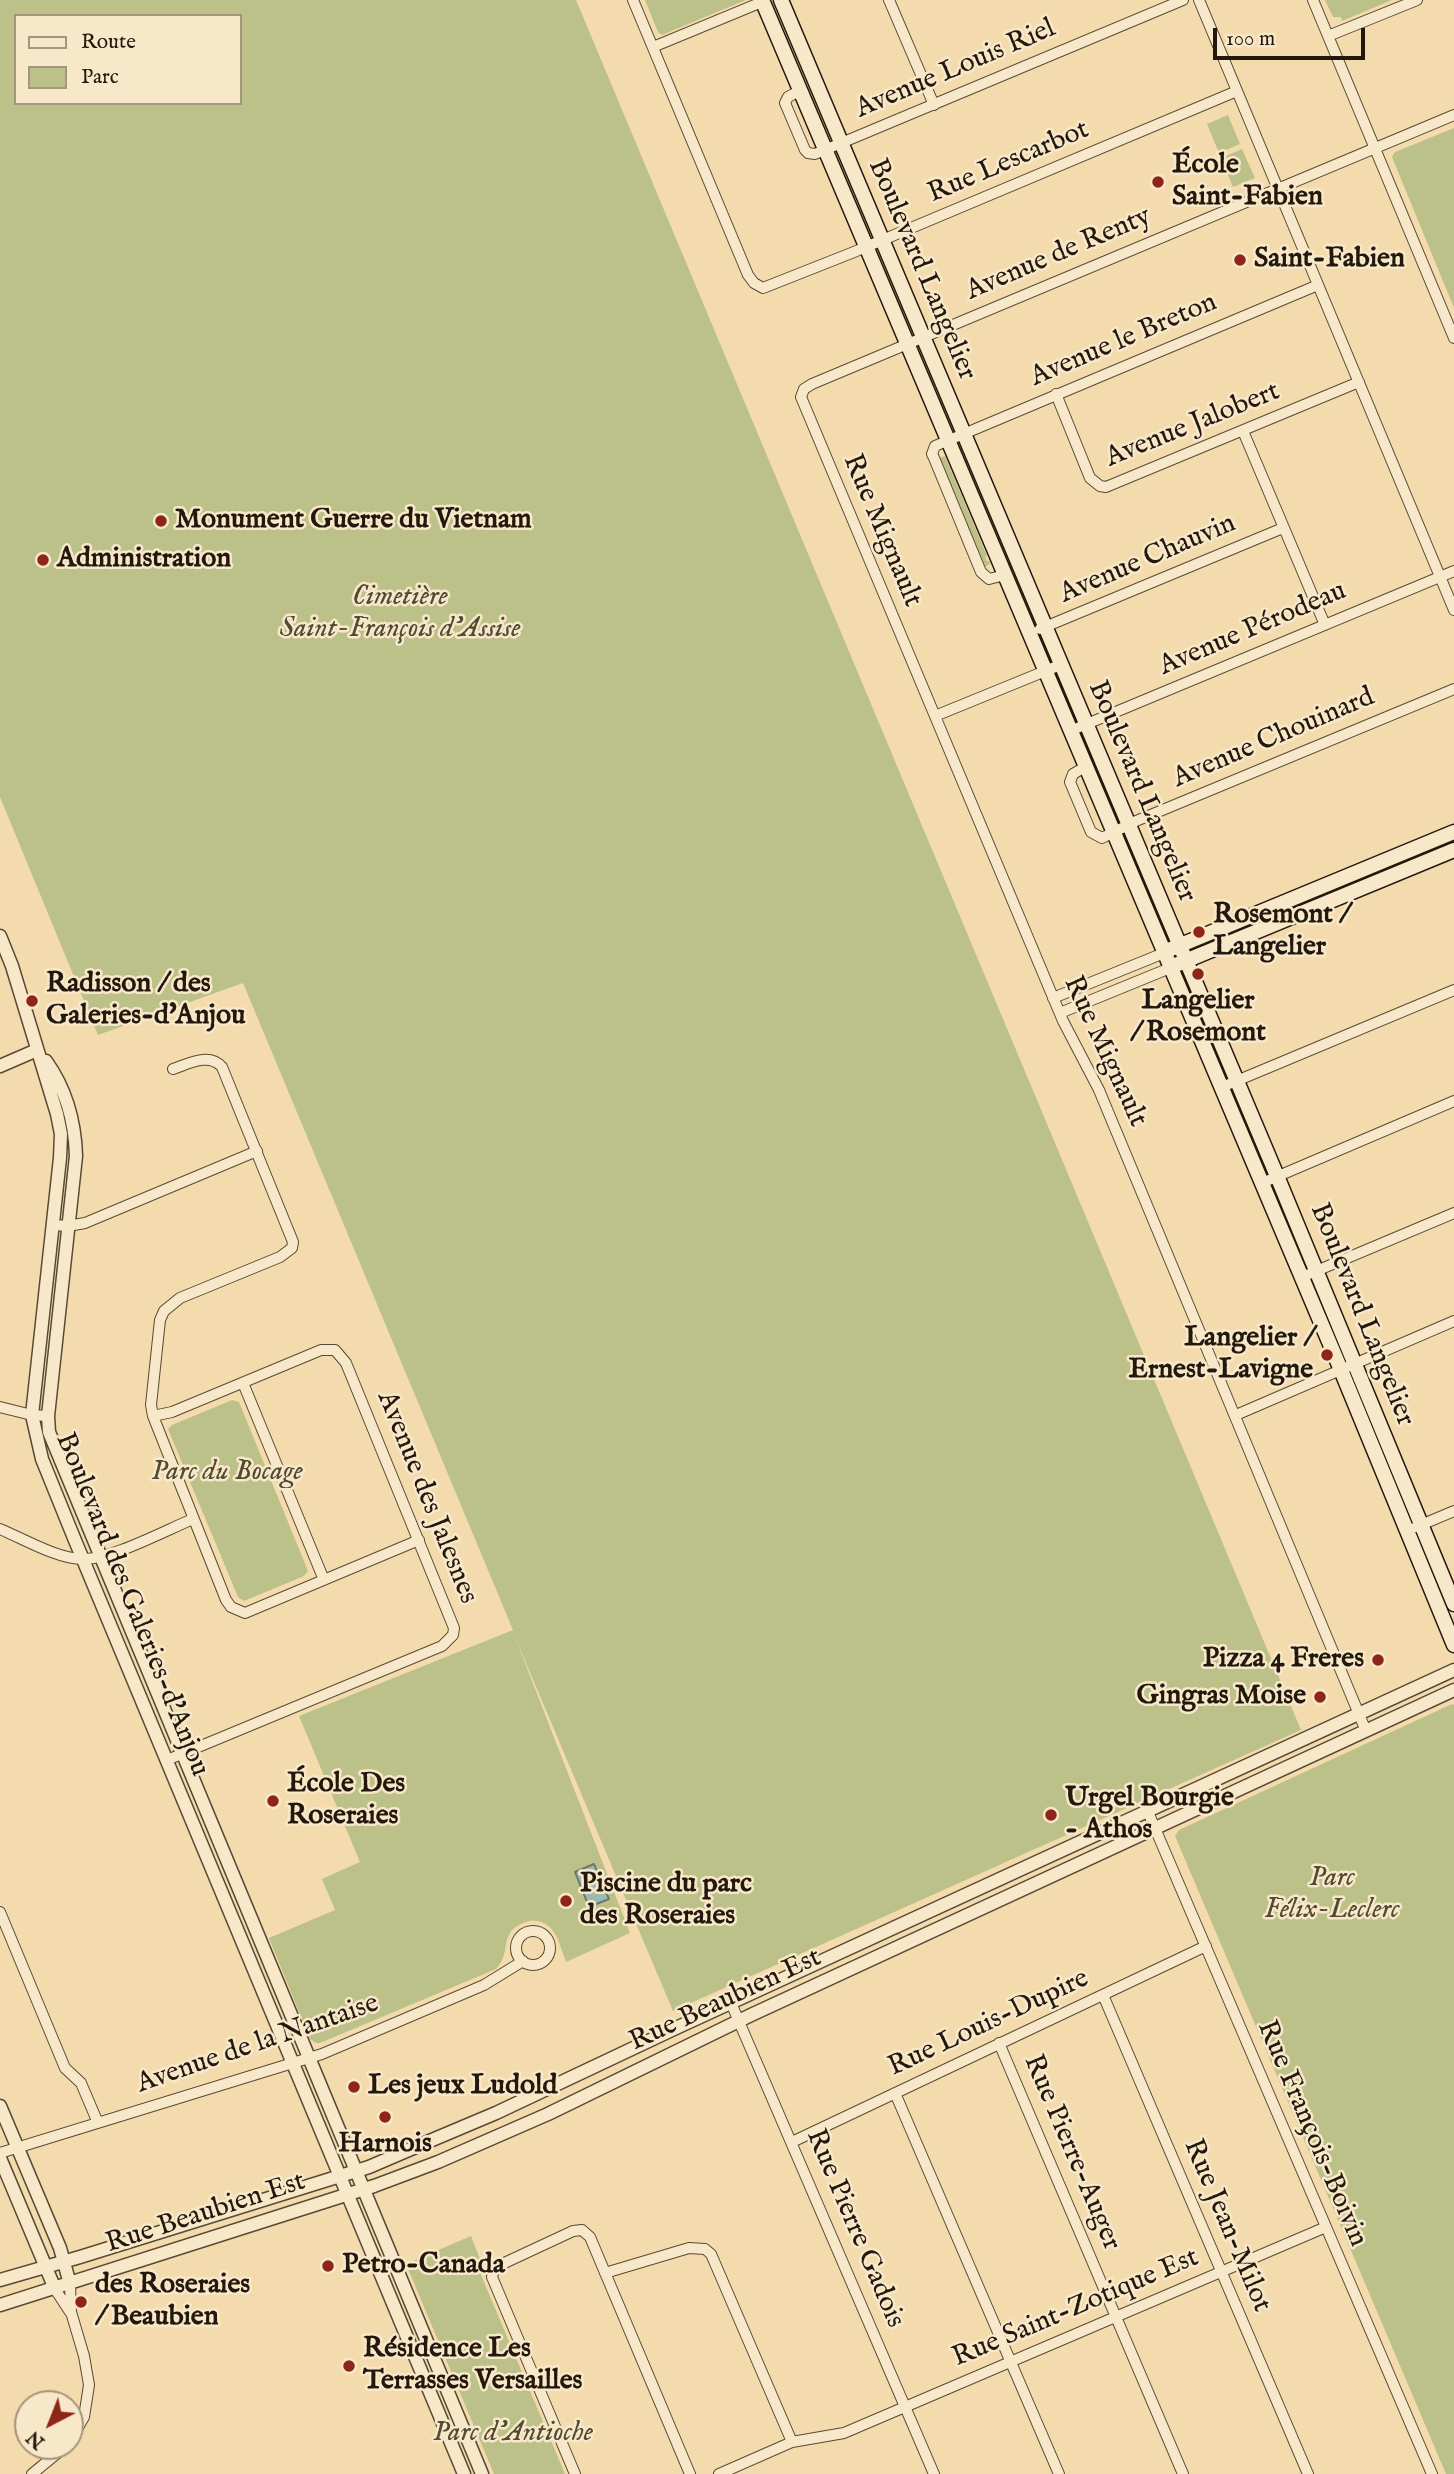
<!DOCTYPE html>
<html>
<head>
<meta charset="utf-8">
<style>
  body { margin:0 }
  #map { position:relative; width:1454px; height:2474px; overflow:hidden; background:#f4dbae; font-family:"IM FELL English",serif }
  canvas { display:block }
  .legend { position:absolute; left:14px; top:14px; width:228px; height:91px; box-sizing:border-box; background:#f8e8ca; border:2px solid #a3957e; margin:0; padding:9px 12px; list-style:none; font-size:21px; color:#24180d }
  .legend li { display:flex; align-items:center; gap:14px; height:35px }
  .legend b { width:35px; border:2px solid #a3957e }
  .north { position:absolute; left:14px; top:2390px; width:70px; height:70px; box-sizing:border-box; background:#f8e8ca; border:2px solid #a3957e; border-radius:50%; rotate:222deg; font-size:19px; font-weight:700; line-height:28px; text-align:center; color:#24180d }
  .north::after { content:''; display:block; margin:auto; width:24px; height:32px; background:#8f2418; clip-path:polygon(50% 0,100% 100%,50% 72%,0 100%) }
  .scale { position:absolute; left:1213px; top:28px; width:152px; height:32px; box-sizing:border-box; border:4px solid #24180d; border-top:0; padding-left:9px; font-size:21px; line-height:24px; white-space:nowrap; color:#24180d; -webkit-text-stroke:5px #f8e8ca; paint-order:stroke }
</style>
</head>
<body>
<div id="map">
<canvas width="1454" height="2474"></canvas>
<ul class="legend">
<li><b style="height:9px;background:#f8e8ca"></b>Route</li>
<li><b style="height:19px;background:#bcc089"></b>Parc</li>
</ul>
<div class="north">N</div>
<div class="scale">100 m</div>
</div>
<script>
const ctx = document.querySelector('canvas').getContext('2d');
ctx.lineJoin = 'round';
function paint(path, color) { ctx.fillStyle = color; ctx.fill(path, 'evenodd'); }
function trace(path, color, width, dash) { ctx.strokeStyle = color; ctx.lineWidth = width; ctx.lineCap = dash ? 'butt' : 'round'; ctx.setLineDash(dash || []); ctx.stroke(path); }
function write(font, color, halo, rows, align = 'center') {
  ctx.font = font + ' "IM FELL English",serif'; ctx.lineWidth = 5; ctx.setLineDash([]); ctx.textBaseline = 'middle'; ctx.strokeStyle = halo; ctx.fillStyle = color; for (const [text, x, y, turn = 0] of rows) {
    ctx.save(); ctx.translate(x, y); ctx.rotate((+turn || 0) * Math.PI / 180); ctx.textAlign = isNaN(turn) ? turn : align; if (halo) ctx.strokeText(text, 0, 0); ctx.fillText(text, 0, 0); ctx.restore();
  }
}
const green = new Path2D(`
  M0 0H576L1301 1730 673 2011 515 1637 630 1933 566 1962C559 1943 555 1918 529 1921 521 1923 514 1927 510 1933 503 1945 508 1956 496 1969L320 2043H316L310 2039 269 1938 335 1910 322 1879 360 1862 299 1716 513 1630 243 983 98 1035 0 797ZM16 16H240V103H16Z
  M645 0H746L662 35 658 32Z
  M1325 0H1392L1342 21 1341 17H1333Z
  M1228 115 1240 144 1219 153 1207 124Z
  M1454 128V308L1392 157 1395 152Z
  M1242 149 1255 178 1233 187 1221 158Z
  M945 456 987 556 985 557 987 561H989L990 564 985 567 939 458Z
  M232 1400 239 1402 308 1571 304 1576 244 1601 238 1597 168 1429 172 1425Z
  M1452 1704 1454 1705V2474H1446L1175 1836 1179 1830Z
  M471 2236 482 2264 481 2275 565 2474H494L406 2264Z`);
const water = new Path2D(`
  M594 1864 609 1899 589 1907 575 1872Z`);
const minor = new Path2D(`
  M633 0 748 275 754 283 763 288 854 252 1237 91
  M889 0 934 105
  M1199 0 1454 610
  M1313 0 1454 338
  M1328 36 1417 0
  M653 47 762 2
  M799 91 788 97 785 103 805 150 808 153 815 154 1183 0
  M1056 394 1090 478 1100 486 1106 487 1359 382
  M1243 431 1325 625
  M1005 575 989 579 981 572 934 458 932 454 935 446 1318 285
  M1040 629 1283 528
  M935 716 1060 665
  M1070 731 1454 571
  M1085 767 1073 774 1070 782 1091 832 1102 838 1136 821 1454 689
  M1053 998 1164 953
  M1060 1013 1170 968
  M173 1069C188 1064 209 1052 222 1067L293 1242 292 1248 280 1257 180 1298 164 1311 160 1320 151 1405 153 1416 226 1600 231 1607 245 1613 419 1540
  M1222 1087 1454 990
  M1262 1183 1454 1101
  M53 1225 68 1226 85 1223 257 1151
  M1302 1277 1454 1213
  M243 1383 324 1580
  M0 1407 32 1415 48 1416
  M1236 1415 1454 1321
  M153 1416 172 1412 321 1350H335L346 1363 454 1628 453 1635 442 1646 167 1760
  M1416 1527 1454 1511
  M0 1529C24 1539 56 1558 81 1559 108 1561 166 1530 193 1519
  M1366 1731 1099 1090 1063 1021 801 397 804 389 812 384 1454 115
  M1148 1812 1432 2474
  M0 1912 65 2068 81 2083 98 2123
  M516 1948a17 17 0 1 1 34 0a17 17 0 1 1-34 0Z
  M1103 1995 1308 2474
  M731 2003 934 2474
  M999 2043 1183 2474
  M895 2093 1059 2474
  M792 2142 1206 1946
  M0 2153 322 2054 484 1985 523 1961
  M605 2273 689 2248 705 2249 711 2254 792 2442
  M70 2284 71 2312 84 2356 89 2385 84 2417 70 2441
  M55 2289 70 2312
  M32 2474 66 2446
  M575 2474 492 2277 494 2270 500 2265 573 2231 582 2230 590 2237 690 2474
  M719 2474 792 2442 844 2433 1326 2227`);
const tertiary = new Path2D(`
  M0 936 12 966 57 1114 61 1134 60 1158 32 1415 42 1459 74 1538 464 2474
  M46 1061C66 1089 75 1122 76 1156L48 1416 49 1432 482 2474
  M0 1066 37 1050
  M0 2106 60 2248 70 2284
  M0 2158 55 2289
  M0 2280 80 2257 369 2167 432 2140 496 2113 676 2028 1454 1670
  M0 2305 374 2186 438 2162 548 2114 751 2015 1454 1690`);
const secondary = new Path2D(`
  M762 0 1341 1370 1454 1645
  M781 0 1277 1176 1454 1604
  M1171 949 1454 832
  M1178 964 1454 850`);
const markers = [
  [1158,182,7,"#8f2418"],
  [1240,260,7,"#8f2418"],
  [161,521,7,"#8f2418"],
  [43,560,7,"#8f2418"],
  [1199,932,7,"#8f2418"],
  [1198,974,7,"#8f2418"],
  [32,1001,7,"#8f2418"],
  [1327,1355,7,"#8f2418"],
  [1378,1660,7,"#8f2418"],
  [1320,1697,7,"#8f2418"],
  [273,1801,7,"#8f2418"],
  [1051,1815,7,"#8f2418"],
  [566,1901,7,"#8f2418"],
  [354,2087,7,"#8f2418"],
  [385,2117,7,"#8f2418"],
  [328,2266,7,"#8f2418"],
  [81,2302,7,"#8f2418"],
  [349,2366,7,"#8f2418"]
];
const streetNames = [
  ["Avenue Louis Riel",956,70,-23],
  ["Rue Lescarbot",1009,163,-23],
  ["Avenue de Renty",1059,255,-23],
  ["Boulevard Langelier",921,270,67],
  ["Avenue le Breton",1124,341,-23],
  ["Avenue Jalobert",1193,426,-22],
  ["Rue Mignault",881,531,67],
  ["Avenue Chauvin",1148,560,-23],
  ["Avenue Pérodeau",1253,630,-23],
  ["Avenue Chouinard",1274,739,-23],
  ["Boulevard Langelier",1141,792,67],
  ["Rue Mignault",1104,1052,65],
  ["Boulevard Langelier",1361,1315,68],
  ["Avenue des Jalesnes",426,1498,68],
  ["Boulevard des Galeries-d'Anjou",131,1605,68],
  ["Rue Beaubien Est",726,2001,-25],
  ["Rue Louis-Dupire",989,2024,-25],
  ["Avenue de la Nantaise",258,2045,-19],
  ["Rue François-Boivin",1311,2134,67],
  ["Rue Pierre-Auger",1071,2153,67],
  ["Rue Beaubien Est",206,2214,-18],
  ["Rue Jean-Milot",1226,2226,67],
  ["Rue Pierre Gadois",854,2229,67],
  ["Rue Saint-Zotique Est",1076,2309,-23]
];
const poiNames = [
  ["École",1172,166],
  ["Saint-Fabien",1172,198],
  ["Saint-Fabien",1254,260],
  ["Monument Guerre du Vietnam",175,521],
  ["Administration",57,560],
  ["Rosemont /",1213,916],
  ["Langelier",1213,948],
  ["Radisson / des",46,985],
  ["Galeries-d'Anjou",46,1017],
  ["Langelier",1198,1002,"center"],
  ["/ Rosemont",1198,1034,"center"],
  ["Langelier /",1313,1339,"right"],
  ["Ernest-Lavigne",1313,1371,"right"],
  ["Pizza 4 Freres",1364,1660,"right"],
  ["Gingras Moise",1306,1697,"right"],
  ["École Des",287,1785],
  ["Roseraies",287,1817],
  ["Urgel Bourgie",1065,1799],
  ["- Athos",1065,1831],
  ["Piscine du parc",580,1885],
  ["des Roseraies",580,1917],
  ["Les jeux Ludold",368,2087],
  ["Harnois",385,2145,"center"],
  ["Petro-Canada",342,2266],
  ["des Roseraies",95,2286],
  ["/ Beaubien",95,2318],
  ["Résidence Les",363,2350],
  ["Terrasses Versailles",363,2382]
];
const parkNames = [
  ["Cimetière",400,598],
  ["Saint-François d'Assise",400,630],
  ["Parc du Bocage",227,1473],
  ["Parc",1332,1879],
  ["Félix-Leclerc",1332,1911],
  ["Parc d'Antioche",513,2434]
];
paint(green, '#bcc089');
paint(water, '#9dbab1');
trace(water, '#6d796f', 2);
trace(minor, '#584935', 12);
trace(tertiary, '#584935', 15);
trace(secondary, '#24180d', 17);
trace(minor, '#f8e8ca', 10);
trace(tertiary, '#f8e8ca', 12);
trace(secondary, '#f8e8ca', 14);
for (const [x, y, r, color] of markers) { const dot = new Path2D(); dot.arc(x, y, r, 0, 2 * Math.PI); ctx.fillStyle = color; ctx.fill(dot); trace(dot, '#f8e8ca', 2.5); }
write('28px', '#24180d', '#f8e8ca', streetNames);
write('bold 28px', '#24180d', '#f8e8ca', poiNames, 'left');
write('italic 28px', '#524a32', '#f8e8ca', parkNames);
</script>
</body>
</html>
